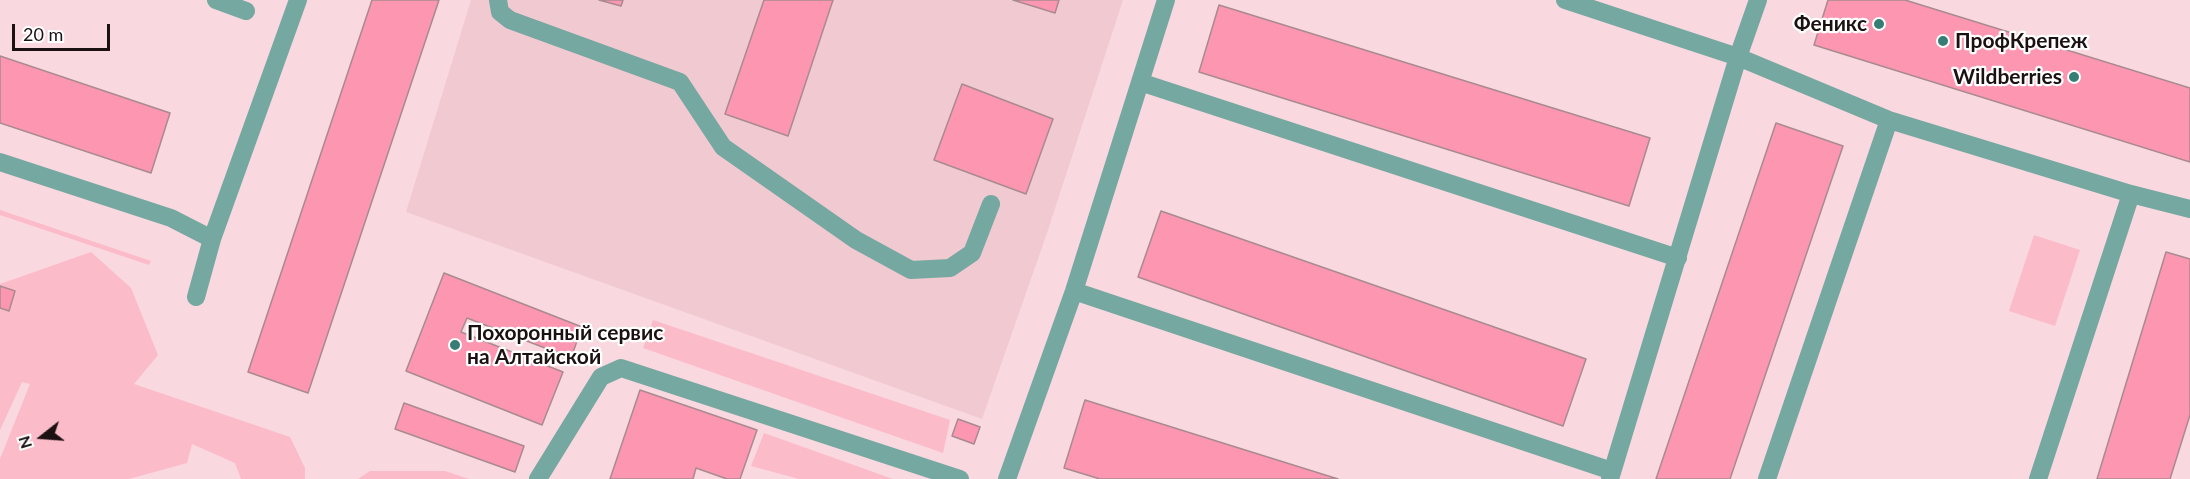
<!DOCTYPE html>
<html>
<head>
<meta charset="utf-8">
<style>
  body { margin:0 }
  #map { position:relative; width:2190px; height:479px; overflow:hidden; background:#f9d8df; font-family:Lato,sans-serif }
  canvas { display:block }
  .north { position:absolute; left:12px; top:407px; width:60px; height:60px; -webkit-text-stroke:4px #fff; paint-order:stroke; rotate:253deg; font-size:16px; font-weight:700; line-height:24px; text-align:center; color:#1b1012 }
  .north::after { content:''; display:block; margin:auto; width:21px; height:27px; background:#1b1012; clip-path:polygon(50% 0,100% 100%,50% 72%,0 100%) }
  .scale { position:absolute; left:12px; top:24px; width:98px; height:27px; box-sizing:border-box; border:3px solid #1b1012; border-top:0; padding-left:8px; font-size:18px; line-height:21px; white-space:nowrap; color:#1b1012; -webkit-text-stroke:4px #fff; paint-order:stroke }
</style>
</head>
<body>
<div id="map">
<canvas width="2190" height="479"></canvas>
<div class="north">N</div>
<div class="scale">20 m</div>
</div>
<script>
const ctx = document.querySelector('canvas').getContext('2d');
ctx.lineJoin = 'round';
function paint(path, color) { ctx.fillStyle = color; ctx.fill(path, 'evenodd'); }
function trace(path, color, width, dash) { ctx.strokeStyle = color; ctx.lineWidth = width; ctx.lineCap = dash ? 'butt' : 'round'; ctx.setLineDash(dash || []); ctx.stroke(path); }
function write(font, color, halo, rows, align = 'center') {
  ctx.font = font + ' Lato,sans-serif'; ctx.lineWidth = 4.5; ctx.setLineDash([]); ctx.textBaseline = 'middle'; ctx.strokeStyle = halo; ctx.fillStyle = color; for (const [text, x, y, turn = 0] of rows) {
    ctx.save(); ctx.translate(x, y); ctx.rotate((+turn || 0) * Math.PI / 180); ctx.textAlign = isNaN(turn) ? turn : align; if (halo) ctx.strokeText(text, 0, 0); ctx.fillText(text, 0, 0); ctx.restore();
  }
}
const built = new Path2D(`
  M471 0H1123L1046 236 982 419 406 212Z`);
const green = new Path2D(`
  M0 210 151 261 149 265 0 215Z
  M2034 235 2080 250 2055 326 2009 311Z
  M91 252 131 288 158 355 134 384 290 437 305 468V479H241L235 463 192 444 187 463 129 479H0V459L30 384 22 382 0 430V284Z
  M653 320 950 420 943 453 643 348Z
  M764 433 893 479H799L751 466Z
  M370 471H445L469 479H358Z`);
const building = new Path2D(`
  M372 0H439L308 393 248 372Z
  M599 0H623L621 6Z
  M764 0H833L788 136 725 114Z
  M1013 0H1059L1055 13Z
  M1828 0H1905L2190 88V162L1814 45Z
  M1219 5 1650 138 1629 206 1199 72Z
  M0 56 170 113 151 173 0 123Z
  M962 84 1053 119 1026 194 934 160Z
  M1776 123 1843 146 1730 479H1656Z
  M1161 211 1586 359 1563 426 1138 277Z
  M2166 252 2190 259V415L2170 479H2097Z
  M444 273 582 327 571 358 467 318 461 332 563 372 542 425 406 371Z
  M0 286 15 291 9 311 0 308Z
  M640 390 757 430 740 479H727L696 468 693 479H610Z
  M1085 400 1338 479H1100L1064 468Z
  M404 403 524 446 515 472 395 429Z
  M958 419 980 427 974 444 952 436Z`);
const lane = new Path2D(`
  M216 0 246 11
  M498 0 500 12 510 20 680 82 723 147 856 240 911 270 950 268 972 253 991 204
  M1565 0 1738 57 1889 120 2131 194 2190 209
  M1140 82 1678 258
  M0 162 171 218 212 239 298 0
  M1074 291 1612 471
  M196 297 212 239
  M538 479 601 377 621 368 960 479
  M1007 479 1074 291 1166 0
  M1610 479 1738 57 1758 0
  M1767 479 1889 120
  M2038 479 2131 194`);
const markers = [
  [1879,24,6,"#367d75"],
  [1943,41,6,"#367d75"],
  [2074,77,6,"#367d75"],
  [455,345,6,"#367d75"]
];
const poiNames = [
  ["Феникс",1867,24],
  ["ПрофКрепеж",1955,41,"left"],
  ["Wildberries",2062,77],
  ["Похоронный сервис",467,333,"left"],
  ["на Алтайской",467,357,"left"]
];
paint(built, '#f1c9d1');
paint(green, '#fbbbc9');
paint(building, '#fd96b0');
trace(building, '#a88a90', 1.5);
trace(lane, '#74a8a1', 18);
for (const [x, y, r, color] of markers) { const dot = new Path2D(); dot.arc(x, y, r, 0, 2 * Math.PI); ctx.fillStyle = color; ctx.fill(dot); trace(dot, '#fff', 2); }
write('bold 21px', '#1b1012', '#fff', poiNames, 'right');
</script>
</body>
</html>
